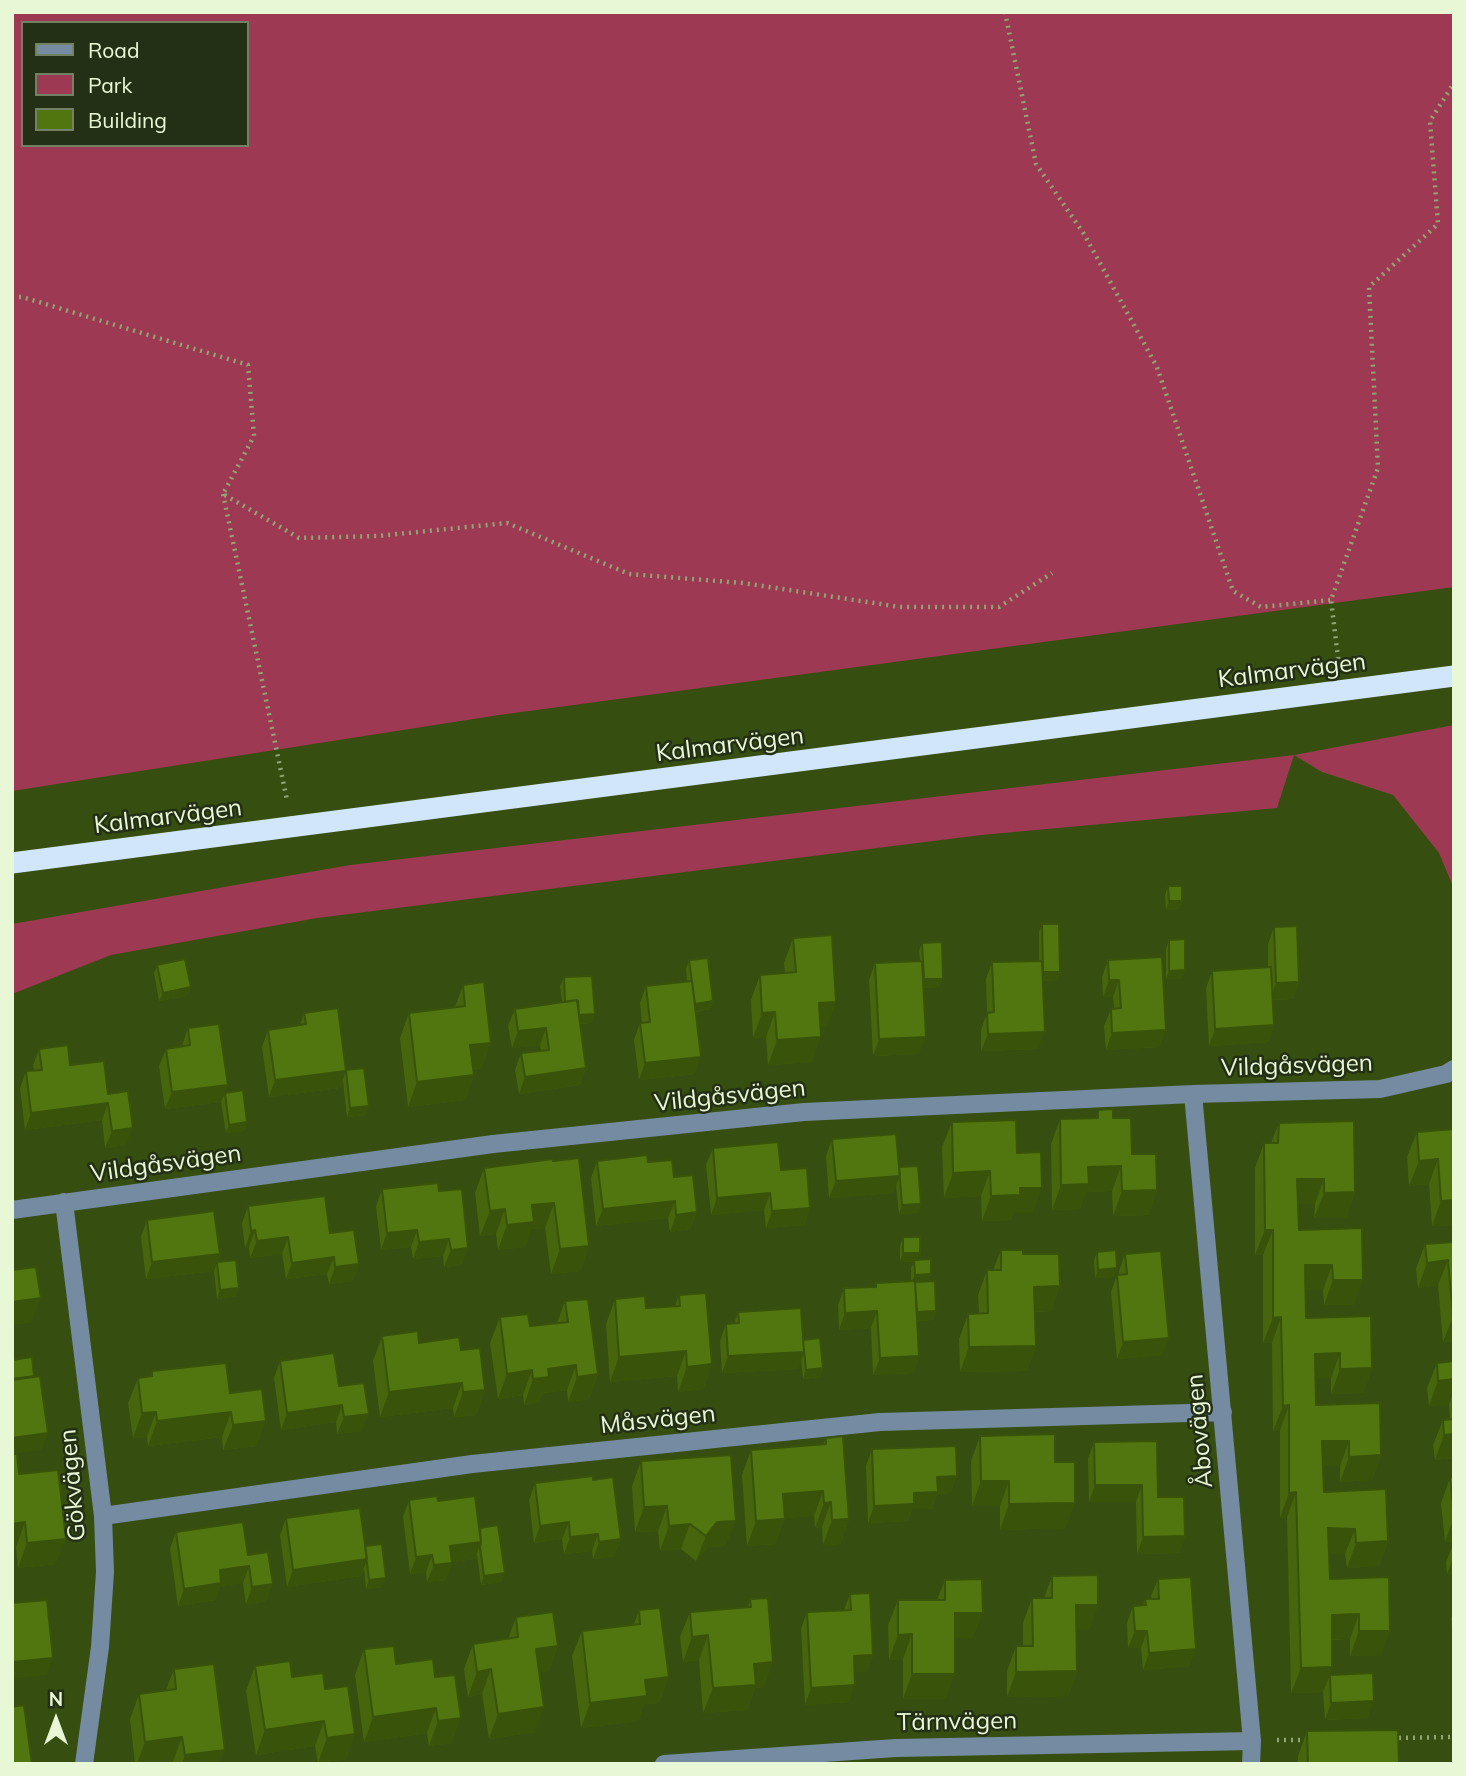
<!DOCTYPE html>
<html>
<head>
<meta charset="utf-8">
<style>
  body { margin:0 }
  #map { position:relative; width:1466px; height:1776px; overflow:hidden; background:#364e0f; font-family:Mulish,sans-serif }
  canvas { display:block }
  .frame { position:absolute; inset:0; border:14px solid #e8f8d7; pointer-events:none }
  .legend { position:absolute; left:21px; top:21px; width:228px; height:126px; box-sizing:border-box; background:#243016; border:2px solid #728063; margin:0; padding:9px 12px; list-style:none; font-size:21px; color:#e8f8d7 }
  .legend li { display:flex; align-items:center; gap:14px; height:35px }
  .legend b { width:35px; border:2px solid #728063 }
  .north { position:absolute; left:21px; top:1685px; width:70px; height:70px; -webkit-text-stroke:5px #243016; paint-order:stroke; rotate:0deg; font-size:19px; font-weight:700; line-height:28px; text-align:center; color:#e8f8d7 }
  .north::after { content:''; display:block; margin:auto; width:24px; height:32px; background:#e8f8d7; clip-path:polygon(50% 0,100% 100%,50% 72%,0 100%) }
</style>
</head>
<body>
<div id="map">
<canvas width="1466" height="1776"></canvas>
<div class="frame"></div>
<ul class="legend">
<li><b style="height:9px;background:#758ba1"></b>Road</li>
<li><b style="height:19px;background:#9d3952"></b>Park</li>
<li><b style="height:19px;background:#51760f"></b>Building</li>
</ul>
<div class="north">N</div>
</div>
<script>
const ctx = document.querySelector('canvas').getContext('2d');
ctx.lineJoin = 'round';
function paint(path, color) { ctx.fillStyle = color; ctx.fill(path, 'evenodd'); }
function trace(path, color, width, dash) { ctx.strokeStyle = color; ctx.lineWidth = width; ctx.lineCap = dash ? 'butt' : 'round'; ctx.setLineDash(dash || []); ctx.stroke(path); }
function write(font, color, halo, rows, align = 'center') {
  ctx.font = font + ' Mulish,sans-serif'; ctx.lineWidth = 5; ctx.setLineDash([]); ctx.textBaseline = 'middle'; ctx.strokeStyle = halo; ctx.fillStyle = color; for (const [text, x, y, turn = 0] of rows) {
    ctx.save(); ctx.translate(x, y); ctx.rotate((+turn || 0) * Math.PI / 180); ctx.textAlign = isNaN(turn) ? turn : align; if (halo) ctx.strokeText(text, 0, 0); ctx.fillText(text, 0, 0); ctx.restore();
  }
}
const green = new Path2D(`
  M12 12H1454V587L499 715 12 791ZM23 23H247V145H23Z
  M1454 725V889L1439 853 1393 795 1322 772 1294 755 1277 808 981 835 317 918 111 955 12 994V924L350 865 1294 755Z`);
const path = new Path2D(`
  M1005 12 1036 164 1084 234 1157 367 1233 591 1261 607 1331 600
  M12 297H22L248 365 254 436 223 494 299 538 378 536 507 523 629 574 743 583 900 607H999L1052 573
  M223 494 287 800
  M1339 666 1331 600 1378 468 1369 287 1438 224 1430 121 1454 83
  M1392 1738 1454 1737
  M1277 1740H1307`);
const minor = new Path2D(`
  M1193 1094 1252 1741 1251 1764
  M64 1202 103 1516 105 1572 100 1647 84 1764
  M12 1210 493 1144 804 1112 1193 1094 1380 1089 1446 1074 1454 1069
  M103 1516 472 1464 880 1422 1223 1412
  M664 1764 896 1748 1252 1741`);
const highway = new Path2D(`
  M12 863 1454 676`);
const wall = new Path2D(`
  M1168 886 1182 901 1179 909 1166 910 1165 895Z
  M1042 924 1060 972 1057 980 1042 981 1038 1049 981 1051V1030L987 1013 986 979 992 962 1039 961V932Z
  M1274 927 1299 982 1293 999 1273 1000 1274 1025 1268 1042 1209 1046 1206 988 1212 971 1268 967V944Z
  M793 938 827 1027H820L812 1062 768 1065 766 1037 753 1038 751 1000 760 975 785 973 784 963Z
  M1169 940 1182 979H1166V949Z
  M922 943 940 987 923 988 919 1054 873 1056 869 980 875 963 920 961 919 951Z
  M689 960 713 1001 710 1009 696 1012 695 1074 639 1080 634 1040 640 1023H642L640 1003 646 986 687 981 686 969Z
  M1108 960 1160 1047 1106 1050 1104 1026 1111 1009 1114 1008 1113 997H1103L1102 977Z
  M157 965 191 987 187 996 159 1001 154 973Z
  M564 977 592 1023 580 1024 586 1068 580 1085 519 1094 515 1070 521 1053 541 1051 540 1045 512 1048 508 1026 515 1009 562 1002 560 986Z
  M463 985 482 1068 473 1069 474 1075 465 1100 408 1107 400 1038 409 1013 455 1007Z
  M304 1013 346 1070 369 1106 366 1115 347 1117 343 1081 340 1088 269 1097 262 1047 268 1030 300 1025Z
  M188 1028 225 1093 247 1122 244 1131 226 1133 221 1102 165 1109 159 1066 166 1049 182 1046Z
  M39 1049 70 1065 108 1094 126 1145 105 1148 102 1120 25 1130 20 1088 26 1071 34 1070 33 1066Z
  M1098 1110 1113 1118 1132 1154 1157 1190 1148 1215 1113 1216 1112 1191 1086 1192 1080 1209 1052 1210 1051 1144 1060 1119 1096 1118Z
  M952 1122 1017 1153 1033 1213H1013L1011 1220 982 1221 981 1196 944 1198 942 1147Z
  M1279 1123 1355 1192 1346 1218H1314L1315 1204H1298L1299 1230 1362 1228 1354 1305H1324L1323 1290H1306V1318L1372 1368 1363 1393 1331 1394V1378H1315L1316 1405 1381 1455 1372 1480 1340 1482V1466H1323L1324 1492 1388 1541 1379 1566 1347 1568 1345 1554 1329 1553 1330 1579 1389 1577 1381 1656H1350V1639L1332 1640V1667L1323 1692 1291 1693 1287 1517 1280 1518V1430L1273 1431 1272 1343H1263V1255H1255V1168L1264 1143H1271Z
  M1454 1129V1225L1432 1226 1429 1184 1409 1186 1407 1157 1417 1132Z
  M832 1139 899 1167 921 1204 918 1213 899 1214 896 1185 893 1193 829 1198 826 1156Z
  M713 1148 781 1170 810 1208 804 1225 766 1228 764 1210 711 1215 706 1165Z
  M553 1161 589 1246 580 1271 551 1274 545 1228 531 1229 525 1247 498 1250 496 1234 480 1236 475 1193 484 1168Z
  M597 1161 648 1162 674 1177 697 1212 690 1229 670 1232 668 1218 596 1226 591 1178Z
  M382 1189 439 1191 462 1265 444 1267 443 1256 413 1259 411 1247 381 1250 376 1206Z
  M248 1206 359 1264 353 1281 329 1284 327 1274 286 1279 282 1254 250 1258 249 1247 245 1248 242 1223Z
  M147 1220 220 1254 217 1262 236 1296 217 1299 214 1271 146 1279 141 1237Z
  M903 1237 920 1253 917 1259 931 1274 928 1281 936 1311 933 1320 917 1321 919 1356 913 1373 873 1375 871 1328 839 1330 838 1305 844 1288 874 1287 876 1283 911 1282V1268L914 1262 900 1261V1246Z
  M1454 1242V1341L1443 1342 1438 1285 1418 1288 1416 1269 1425 1244Z
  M1001 1250 1023 1254 1060 1286 1051 1311 1035 1312 1036 1346 1027 1371 960 1372 959 1339 968 1314 979 1313 978 1295 987 1270H993Z
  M1097 1252 1114 1277 1095 1278 1094 1261Z
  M1125 1254 1163 1355 1117 1359 1111 1292 1117 1275H1119V1271Z
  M679 1295 712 1364 703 1389 678 1392 677 1376 610 1382 606 1324 615 1299 646 1308 675 1306Z
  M565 1301 598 1374 589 1399 568 1402 567 1390 543 1393 539 1402 524 1405 523 1395 498 1399 490 1343 500 1317 530 1326 557 1323Z
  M738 1312 803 1340 823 1368 820 1377 803 1379 801 1360 798 1369 722 1373 720 1341 726 1324H734Z
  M382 1336 461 1350 485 1390 476 1415 454 1417 453 1408 380 1417 373 1361Z
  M280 1361 339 1386 362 1431 337 1434 336 1422 281 1430 274 1378Z
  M1454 1361V1458L1435 1460 1433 1445 1443 1420 1450 1419 1449 1404 1429 1406 1427 1388 1437 1363Z
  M152 1371 230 1393 257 1446 223 1450 222 1437 148 1446 147 1437 133 1438 128 1403 138 1378 150 1377Z
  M980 1436 1055 1462 1066 1528 1000 1530V1506H972L971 1461Z
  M826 1438 849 1519 840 1544 823 1545 822 1527 815 1528 814 1516 785 1518 775 1544 747 1546 742 1475 751 1450 823 1444Z
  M1094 1442 1158 1497 1185 1536 1179 1553 1137 1554 1136 1502H1089L1088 1459Z
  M872 1449 951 1493 937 1494 932 1509H912L908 1521 868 1523 866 1466Z
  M12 1454 19 1474 56 1564 18 1568 16 1547 12 1548Z
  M641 1461 726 1546 708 1547 696 1561 681 1549 660 1551 658 1531 635 1532 632 1486Z
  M1454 1477V1541L1445 1542 1441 1503 1450 1478Z
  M593 1480 621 1539 614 1556 593 1559 592 1551 564 1554 562 1539 534 1543 529 1500 535 1483Z
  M409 1500 438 1501 480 1528 505 1573 501 1582 481 1585 477 1555 475 1559 452 1562 446 1580 427 1582 426 1572 410 1574 403 1517Z
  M286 1518 365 1546 383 1587 366 1589 364 1569 361 1576 287 1587 280 1535Z
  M176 1532 248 1555 267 1601 246 1604 243 1583 220 1586 215 1600 178 1606 170 1549Z
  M1454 1542V1574H1447L1446 1562Z
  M1052 1576 1098 1605 1089 1630H1076L1077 1671 1068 1696 1007 1697V1671L1016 1646H1023V1623L1032 1598H1044Z
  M1158 1579 1190 1666 1143 1670 1141 1648H1128L1127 1623 1133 1606 1143 1605 1145 1599H1152L1151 1596Z
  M945 1580 973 1638H955L946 1699H903V1659L889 1660 888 1625 898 1600H937Z
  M850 1594 873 1655 867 1672H855L849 1702 805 1705 801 1629 807 1612 844 1610Z
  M750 1599 764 1687 755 1688 747 1710 703 1713 699 1660 683 1662 680 1637 690 1612 748 1607Z
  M639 1610 660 1703 644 1704 638 1721 581 1728 572 1656 582 1631 634 1624Z
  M1454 1612V1648L1451 1618Z
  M516 1617 558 1646 549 1671 539 1672 535 1732 489 1739 482 1694 468 1697 464 1669 473 1644 508 1639Z
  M364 1649 396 1664 435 1677 452 1743 429 1746 427 1733 364 1742 355 1675Z
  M255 1666 325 1689 355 1734 346 1759 318 1763 315 1746 256 1755 246 1691Z
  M174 1669 220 1764H174L173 1762 158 1764H135L130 1719 139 1694 166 1690Z
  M1330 1675 1368 1718 1325 1720 1323 1692Z
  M1307 1731 1399 1764H1298V1756Z`);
const shadedWall = new Path2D(`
  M1169 901H1182L1179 909 1166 910Z
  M1185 970 1182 979H1166L1169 971Z
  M1043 972H1060L1057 980 1040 981Z
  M924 979H943L940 987 921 988Z
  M1109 980H1119L1113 997H1103Z
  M1299 982 1293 999 1270 1000 1276 983Z
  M191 987 187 996 159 1001 163 993Z
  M713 1001 710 1009 691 1012 694 1004Z
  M836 1002 827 1027 809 1028 819 1003Z
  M775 1012 766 1037 753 1038 762 1013Z
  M595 1014 592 1023 576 1024 579 1015Z
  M1274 1025 1268 1042 1209 1046 1215 1029Z
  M546 1028 540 1045 512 1048 518 1031Z
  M1166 1030 1160 1047 1106 1050 1112 1033Z
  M1045 1032 1038 1049 981 1051 988 1034Z
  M821 1037 812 1062 768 1065 777 1040Z
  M926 1037 919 1054 873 1056 879 1039Z
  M491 1043 482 1068 461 1070 470 1045Z
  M701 1057 695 1074 639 1080 645 1063Z
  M586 1068 580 1085 519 1094 525 1077Z
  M346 1071 340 1088 269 1097 275 1080Z
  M474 1075 465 1100 408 1107 417 1082Z
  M228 1085 221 1102 165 1109 172 1092Z
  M108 1103 102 1120 25 1130 31 1113Z
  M369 1106 366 1115 347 1117 350 1108Z
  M247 1122 244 1131 226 1133 229 1125Z
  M133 1128 126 1145 105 1148 112 1131Z
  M1438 1159 1429 1184 1409 1186 1419 1161Z
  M1121 1166 1112 1191 1086 1192 1080 1209 1052 1210 1061 1185 1088 1167Z
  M990 1171 981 1196 944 1198 953 1173Z
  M900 1176 893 1193 829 1198 836 1181Z
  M1297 1179H1324L1315 1204H1288Z
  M1020 1188H1042L1033 1213H1013L1011 1220 982 1221 991 1196Z
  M1157 1190 1148 1215 1113 1216 1122 1191Z
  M1355 1192 1346 1218H1314L1324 1193Z
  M770 1193 764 1210 711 1215 717 1198Z
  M1454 1200V1225L1432 1226 1441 1201Z
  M675 1201 668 1218 596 1226 603 1209Z
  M554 1203 545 1228 531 1229 525 1247 498 1250 507 1225 532 1205Z
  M921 1204 918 1213 899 1214 902 1205Z
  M810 1208 804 1225 766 1228 772 1211Z
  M505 1209 496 1234 480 1236 490 1211Z
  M697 1212 690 1229 670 1232 676 1215Z
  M255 1230 249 1247 245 1248 251 1231Z
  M417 1230 411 1247 381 1250 387 1233Z
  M1265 1230H1273L1263 1255H1255Z
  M288 1237 282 1254 250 1258 257 1241Z
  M449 1239 443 1256 413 1259 419 1242Z
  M589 1246 580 1271 551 1274 560 1249Z
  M468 1248 462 1265 444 1267 451 1250Z
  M903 1253H920L916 1262 900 1261Z
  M220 1254 214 1271 146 1279 152 1262Z
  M334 1257 327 1274 286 1279 292 1263Z
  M1448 1260 1438 1285 1418 1288 1427 1263Z
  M359 1264 353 1281 329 1284 335 1267Z
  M1305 1265H1332L1323 1290H1296Z
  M1117 1268 1114 1277 1095 1278 1098 1270Z
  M931 1274 928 1283H911L915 1275Z
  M1333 1280H1363L1354 1305H1324Z
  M1060 1286 1051 1311 1025 1312 1034 1287Z
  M239 1288 236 1296 217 1299 220 1290Z
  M41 1298 31 1323 12 1325V1302Z
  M877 1311 871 1328 839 1330 845 1313Z
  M936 1311 933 1320 914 1321 917 1312Z
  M1281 1317 1272 1343H1263L1273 1318Z
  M1453 1317H1454V1341L1443 1342Z
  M1169 1338 1163 1355 1117 1359 1123 1342Z
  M1036 1346 1027 1371 960 1372 969 1347Z
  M686 1351 677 1376 610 1382 619 1357Z
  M804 1352 798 1369 722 1373 728 1356Z
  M1340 1353 1331 1378 1306 1379 1315 1354Z
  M919 1356 913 1373 873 1375 880 1358Z
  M712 1364 703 1389 678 1392 687 1367Z
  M576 1365 567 1390 543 1393 539 1402 524 1405 533 1379 548 1369Z
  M823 1368 820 1377 803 1379 806 1370Z
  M1372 1368 1363 1393 1331 1394 1340 1369Z
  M532 1370 523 1395 498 1399 507 1374Z
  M598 1374 589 1399 568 1402 577 1377Z
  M1454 1379V1390L1449 1404 1429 1406 1438 1381Z
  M462 1383 453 1408 380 1417 389 1392Z
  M485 1390 476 1415 454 1417 463 1392Z
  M342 1405 336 1422 281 1430 287 1413Z
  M1289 1405 1280 1430 1273 1431 1283 1406Z
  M156 1412 147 1437 133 1438 142 1413Z
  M231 1412 222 1437 148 1446 157 1421Z
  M369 1414 362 1431 337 1434 344 1417Z
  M266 1421 257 1446 223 1450 233 1425Z
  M48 1433 42 1450 12 1454V1438Z
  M1454 1434V1458L1435 1460 1444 1435Z
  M1322 1441H1349L1340 1466H1313Z
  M1381 1455 1372 1480 1340 1482 1349 1457Z
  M957 1476 951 1493 937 1494 932 1509H912L908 1521 868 1523 874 1506 914 1493 937 1477Z
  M981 1481H1009L1000 1506H972Z
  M1095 1485H1142L1136 1502H1089Z
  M823 1491 814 1516 774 1519 783 1494Z
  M1296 1492 1287 1517 1280 1518 1289 1493Z
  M831 1502 822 1527 815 1528 824 1503Z
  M1075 1503 1066 1528 1000 1530 1009 1504Z
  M667 1506 658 1531 635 1532 644 1507Z
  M1454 1517V1541L1445 1542Z
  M785 1519 775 1544 747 1546 756 1521Z
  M849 1519 840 1544 823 1545 832 1520Z
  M736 1521 726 1546 708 1547 696 1561 706 1536 717 1522Z
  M25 1522 16 1547 12 1548V1524Z
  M569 1522 562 1539 534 1543 540 1526Z
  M690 1524 681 1549 660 1551 669 1526Z
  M1328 1528 1355 1529 1345 1554 1319 1553Z
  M598 1534 592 1551 564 1554 570 1537Z
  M1185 1536 1179 1553 1137 1554 1143 1537Z
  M66 1539 56 1564 18 1568 27 1543Z
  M621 1539 614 1556 593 1559 599 1542Z
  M1388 1541 1379 1566 1347 1568 1356 1543Z
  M481 1542 475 1559 444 1563 450 1546Z
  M432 1555 426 1572 410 1574 416 1557Z
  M1454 1556V1574H1447Z
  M367 1559 361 1576 287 1587 293 1570Z
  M452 1563 446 1580 427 1582 434 1565Z
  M249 1566 243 1583 220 1586 215 1600 178 1606 184 1589 220 1570Z
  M505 1573 501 1582 481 1585 484 1576Z
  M386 1578 383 1587 366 1589 369 1580Z
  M273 1584 267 1601 246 1604 252 1587Z
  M1076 1605H1098L1089 1630H1067Z
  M955 1613H983L973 1638H945Z
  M1359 1614 1350 1639 1322 1640 1332 1615Z
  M1135 1631H1147L1141 1648H1128Z
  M1359 1631H1390L1381 1656H1350Z
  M912 1634 903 1659 889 1660 898 1635Z
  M708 1635 699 1660 683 1662 692 1637Z
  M558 1646 549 1671 527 1674 536 1649Z
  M1196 1649 1190 1666 1143 1670 1149 1653Z
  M873 1655 867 1672 848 1673 854 1656Z
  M53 1658 47 1675 12 1679V1662Z
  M773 1662 764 1687 755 1688 747 1710 703 1713 713 1688 754 1664Z
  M1332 1667 1323 1692 1291 1693 1301 1668Z
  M491 1669 482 1694 468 1697 477 1672Z
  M1077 1671 1068 1696 1007 1697 1016 1672Z
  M912 1674H955L946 1699H903Z
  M669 1677 660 1703 644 1704 638 1721 581 1728 590 1703 645 1680Z
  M855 1685 849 1702 805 1705 811 1688Z
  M1374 1701 1368 1718 1325 1720 1331 1703Z
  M544 1707 535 1732 489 1739 498 1714Z
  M436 1708 427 1733 364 1742 373 1717Z
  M461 1718 452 1743 429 1746 438 1721Z
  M324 1721 315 1746 256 1755 265 1730Z
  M355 1734 346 1759 318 1763 327 1738Z
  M182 1737 173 1762 158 1764H137L145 1742Z
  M225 1750 220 1764H182L185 1755Z`);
const building = new Path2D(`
  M1168 886H1182V901H1169Z
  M1042 924H1059L1060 972H1043Z
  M1297 926 1299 982 1276 983 1274 927Z
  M832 935 836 1002 819 1003 821 1037 777 1040 775 1012 762 1013 760 975 796 972 793 938Z
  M1185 939V970L1169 971V940Z
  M942 942 943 979H924L922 943Z
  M1162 957 1166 1030 1112 1033 1111 1009 1121 1008 1119 980H1109L1108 960Z
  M708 958 713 1001 695 1004 689 960Z
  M185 959 191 987 163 993 157 965Z
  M922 961 926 1037 879 1039 875 963Z
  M1042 961 1045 1032 988 1034 987 1013 994 1012 992 962Z
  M1271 967 1274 1025 1215 1029 1212 971Z
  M592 976 595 1014 579 1015 578 1001 577 1002V1000L565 1002 564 977Z
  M692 981 701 1057 645 1063 640 1023 650 1022 646 986Z
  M484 982 491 1043 470 1045 474 1075 417 1082 409 1013 465 1006 463 985Z
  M577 1000 586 1068 525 1077 521 1053 549 1050 546 1028 518 1031 515 1009Z
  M338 1008 346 1071 275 1080 268 1030 306 1024 304 1013Z
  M219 1024 228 1085 172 1092 166 1049 190 1045 188 1028Z
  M68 1045 70 1065 104 1061 108 1094 128 1091 133 1128 112 1131 108 1103 31 1113 26 1071 42 1070 39 1049Z
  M364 1068 369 1106 350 1108 346 1070Z
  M243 1090 247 1122 229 1125 225 1093Z
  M1113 1109V1118H1131L1132 1154H1156L1157 1190 1122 1191 1121 1166 1088 1167 1089 1184 1061 1185 1060 1119 1098 1118V1110Z
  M1016 1120 1017 1153 1041 1152 1042 1188H1020V1195L991 1196 990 1171 953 1173 952 1122Z
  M1354 1121 1355 1192 1324 1193V1179H1297L1299 1230 1362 1228 1363 1280H1333L1332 1265H1305L1306 1318 1371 1316 1372 1368 1340 1369V1353L1315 1354 1316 1405 1380 1403 1381 1455 1349 1457V1441H1322L1324 1492 1386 1489 1388 1541 1356 1543 1355 1529 1328 1528 1330 1579 1389 1577 1390 1631H1359V1614L1332 1615V1667L1301 1668 1296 1492 1289 1493V1405L1283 1406 1281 1317 1273 1318V1230H1265L1264 1143H1278L1279 1123Z
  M1454 1129V1200L1441 1201 1438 1159 1419 1161 1417 1132Z
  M896 1134 900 1176 836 1181 832 1139Z
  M778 1142 781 1170 807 1168 810 1208 772 1211 770 1193 717 1198 713 1148Z
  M647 1155 648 1162 672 1160 674 1177 693 1175 697 1212 676 1215 675 1201 603 1209 597 1161Z
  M579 1158 589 1246 560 1249 554 1203 532 1205 534 1222 507 1225 505 1209 490 1211 484 1168 553 1159V1161Z
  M918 1166 921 1204 902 1205 899 1167Z
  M438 1183 439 1191 462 1189 468 1248 451 1250 449 1239 419 1242 417 1230 387 1233 382 1189Z
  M325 1196 330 1233 354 1230 359 1264 335 1267 334 1257 292 1263 288 1237 257 1241 255 1230 251 1231 248 1206Z
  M214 1211 220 1254 152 1262 147 1220Z
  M903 1237H920V1253H903Z
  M1454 1242V1317H1453L1448 1260 1427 1263 1425 1244Z
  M1001 1250H1023V1254H1059L1060 1286 1034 1287 1036 1346 969 1347 968 1314 988 1313 987 1270H1001Z
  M1116 1250 1117 1268 1098 1270 1097 1252Z
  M1161 1251 1169 1338 1123 1342 1117 1275 1127 1274 1125 1254Z
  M931 1259V1274L915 1275 914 1260Z
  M236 1260 239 1288 220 1290 217 1262Z
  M36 1267 41 1298 12 1302V1270Z
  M915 1281 919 1356 880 1358 877 1311 845 1313 844 1288 876 1287V1283Z
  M935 1281 936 1311 917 1312 915 1282Z
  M706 1293 712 1364 687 1367 686 1351 619 1357 615 1299 645 1296 646 1308 680 1306 679 1295Z
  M588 1299 598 1374 577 1377 576 1365 548 1369 549 1377 533 1379 532 1370 507 1374 500 1317 528 1314 530 1326 568 1322 565 1301Z
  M801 1308 804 1352 728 1356 726 1324 739 1323 738 1312Z
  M418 1331 419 1343 459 1337 461 1350 480 1348 485 1390 463 1392 462 1383 389 1392 382 1336Z
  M820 1338 823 1368 806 1370 803 1340Z
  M334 1353 339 1386 364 1383 369 1414 344 1417 342 1405 287 1413 280 1361Z
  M32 1357 34 1376 12 1379V1360Z
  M1454 1361V1379L1438 1381 1437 1363Z
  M226 1363 230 1393 262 1389 266 1421 233 1425 231 1412 157 1421 156 1412 142 1413 138 1378 152 1376V1371Z
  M40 1376 48 1433 12 1438V1380Z
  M1454 1419V1434L1444 1435 1443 1420Z
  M1055 1434V1462H1075V1503L1009 1504V1481H981L980 1436Z
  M843 1436 849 1519 832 1520 831 1502 824 1503 823 1491 783 1494 785 1519 756 1521 751 1450 826 1444V1438Z
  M1157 1441 1158 1497H1184L1185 1536 1143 1537 1142 1485H1095L1094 1442Z
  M956 1446 957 1476 937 1477 938 1492 914 1493V1504L874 1506 872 1449Z
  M12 1454H17L19 1474 58 1470 66 1539 27 1543 25 1522 12 1524Z
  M731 1455 736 1521 717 1522 706 1536 690 1524 669 1526 667 1506 644 1507 641 1461Z
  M593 1476V1480L613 1477 621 1539 599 1542 598 1534 570 1537 569 1522 540 1526 535 1483Z
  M1454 1477V1517L1450 1478Z
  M437 1496 438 1501 475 1496 481 1542 450 1546 452 1563 434 1565 432 1555 416 1557 409 1500Z
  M360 1508 367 1559 293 1570 286 1518Z
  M243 1522 248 1555 268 1552 273 1584 252 1587 249 1566 220 1570 221 1583 184 1589 176 1532Z
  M498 1525 505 1573 484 1576 480 1547 481 1542 480 1528Z
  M382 1544 386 1578 369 1580 365 1546Z
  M1098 1575V1605H1076L1077 1671 1016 1672V1646H1033L1032 1598H1052V1576Z
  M1191 1577 1196 1649 1149 1653 1147 1631H1135L1133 1606 1146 1605 1145 1599H1159L1158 1579Z
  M982 1579 983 1613H955V1674H912V1634L898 1635V1600H945V1580Z
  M870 1593 873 1655 854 1656 855 1685 811 1688 807 1612 851 1610 850 1594Z
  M768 1598 773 1662 754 1664 756 1685 713 1688 708 1635 692 1637 690 1612 751 1607 750 1599Z
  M47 1600 53 1658 12 1662V1603Z
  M660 1608 669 1677 645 1680 647 1696 590 1703 582 1631 640 1624 639 1610Z
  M553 1612 558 1646 536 1649 544 1707 498 1714 491 1669 477 1672 473 1644 518 1637 516 1617Z
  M394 1646 396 1664 433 1659 435 1677 455 1675 461 1718 438 1721 436 1708 373 1717 364 1649Z
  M290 1661 292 1677 323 1673 325 1689 348 1686 355 1734 327 1738 324 1721 265 1730 255 1666Z
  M214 1664 225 1750 185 1755 182 1737 145 1742 139 1694 176 1689 174 1669Z
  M1373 1673 1374 1701 1331 1703 1330 1675Z
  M24 1705 32 1764H12V1707Z
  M1398 1730 1399 1764H1308L1307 1731Z`);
const streetNames = [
  ["Kalmarvägen",1292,671,-7],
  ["Kalmarvägen",730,745,-7],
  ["Kalmarvägen",168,817,-7],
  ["Vildgåsvägen",1297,1066,-2],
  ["Vildgåsvägen",730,1096,-6],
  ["Vildgåsvägen",166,1164,-8],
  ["Måsvägen",658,1420,-6],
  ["Åbovägen",1200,1431,-95],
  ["Gökvägen",73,1485,-95],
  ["Tärnvägen",957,1722,-1]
];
paint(green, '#9d3952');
trace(path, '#90a474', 4.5, [2, 5]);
trace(minor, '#758ba1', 18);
trace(highway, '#d1e6fb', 21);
paint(wall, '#46650d');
paint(shadedWall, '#39530a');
paint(building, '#51760f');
trace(building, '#39530a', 2);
write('24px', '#e8f8d7', '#243016', streetNames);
</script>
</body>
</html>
